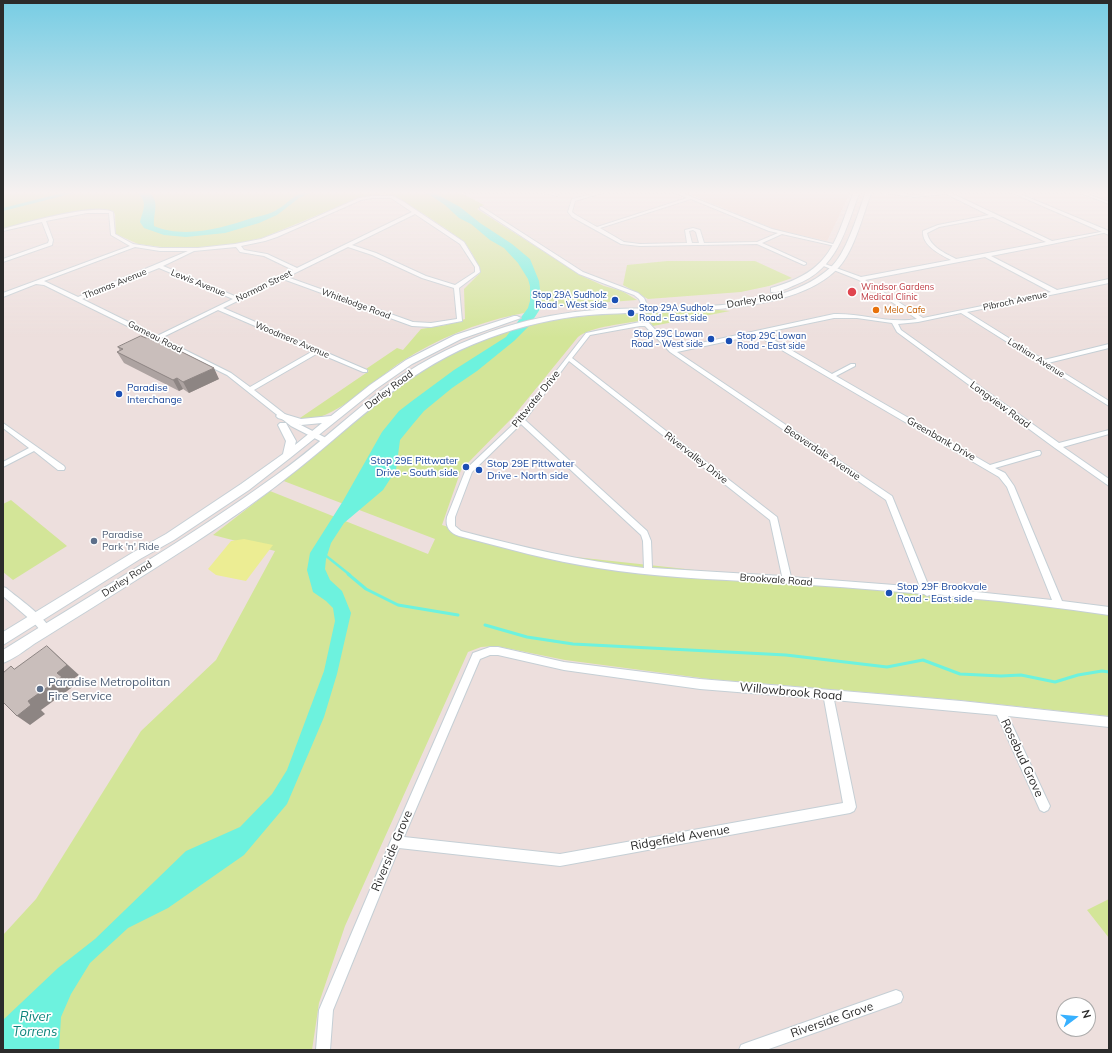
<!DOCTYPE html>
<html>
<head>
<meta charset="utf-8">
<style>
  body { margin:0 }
  #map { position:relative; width:1112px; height:1053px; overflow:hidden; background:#eddfdd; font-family:Mulish,sans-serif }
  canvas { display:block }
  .frame { position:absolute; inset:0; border:4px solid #2b2b2b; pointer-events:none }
  .north { position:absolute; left:1056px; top:997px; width:40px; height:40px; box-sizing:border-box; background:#fff; border:1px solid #aaa; border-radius:50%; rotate:74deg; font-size:11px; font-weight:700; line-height:16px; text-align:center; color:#2b2b2b }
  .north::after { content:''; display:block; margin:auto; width:14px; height:18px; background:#38b1ff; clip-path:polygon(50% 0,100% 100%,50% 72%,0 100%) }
</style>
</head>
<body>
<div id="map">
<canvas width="1112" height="1053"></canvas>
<div class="frame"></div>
<div class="north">N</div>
</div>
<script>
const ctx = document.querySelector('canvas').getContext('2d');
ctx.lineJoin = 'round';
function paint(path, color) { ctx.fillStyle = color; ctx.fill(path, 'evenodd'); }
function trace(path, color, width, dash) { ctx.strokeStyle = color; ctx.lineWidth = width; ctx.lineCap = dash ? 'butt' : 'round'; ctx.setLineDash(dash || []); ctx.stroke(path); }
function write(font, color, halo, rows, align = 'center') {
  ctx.font = font + ' Mulish,sans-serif'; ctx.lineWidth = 3.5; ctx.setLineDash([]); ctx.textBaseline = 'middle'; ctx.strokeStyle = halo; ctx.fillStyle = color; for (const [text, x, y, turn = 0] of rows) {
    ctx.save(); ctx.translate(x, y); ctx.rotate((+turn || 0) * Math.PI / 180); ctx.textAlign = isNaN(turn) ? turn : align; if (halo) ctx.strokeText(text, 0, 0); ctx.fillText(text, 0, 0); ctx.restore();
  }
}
const education = new Path2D(`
  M682 191H851L827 241 776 230Z`);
const green = new Path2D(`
  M12 191H458L484 205 477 209 582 276 604 286 622 291 637 300C548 306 478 313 401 362 377 377 329 427 300 418L369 371 366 369 397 348 403 350 421 329 446 325 465 319 464 289 480 273C478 263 471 251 465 243 460 237 400 198 393 196 382 193 368 196 357 199L262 238 235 244 195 248 161 247 138 244 116 234 115 214 113 211C89 206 28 221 3 229V192Z
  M667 261H755L792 278 769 286 741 292 648 299 623 285 627 265Z
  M718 310 730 311 653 326 649 321 644 320C625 324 592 326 578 337L512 418 461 470 442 525 529 552 787 580 927 592 1109 613V716L958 700 709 679 565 660 496 646 481 647 468 652 345 926 319 1003 312 1050H3V935L36 899 141 731 216 660 275 551 213 535 270 491 428 554 435 539 281 480C306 460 332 440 357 419 388 394 420 368 456 350 537 310 630 313 718 310Z
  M11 500 67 546 13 580 3 572V504Z
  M1109 899V938L1087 910Z`);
const pitch = new Path2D(`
  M244 539 273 545 246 581 216 575 208 569 231 541Z`);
const water = new Path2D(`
  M70 191H82L3 211V208L11 206Z
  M136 191H148C161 203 153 211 154 226 184 239 223 228 252 218 259 216 266 215 273 212 291 203 293 191 315 191L299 198 277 215 259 223 225 233 186 237 164 235 144 228 140 222C144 207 148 202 136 191Z
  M416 191H431L460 207 480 223 512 244 530 259 539 281 542 306 529 326 514 341 477 371 452 388 424 411 413 424 400 440 396 470 383 490 344 523 331 543 326 559 325 569 330 580 342 591 351 613 337 674 324 717 287 804 244 855 168 908 128 928 90 963 71 994 61 1017 59 1050H3V1020L58 968 95 939 186 851 240 827 272 794 287 770 324 671 335 621 333 608 326 601 313 592 307 570 310 553 343 501 382 432 399 411 412 401 454 370 506 337 528 308 530 301V286L528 279 518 263 504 248 490 240 471 224 459 218 445 205 430 195Z`);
const streamFar1 = new Path2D(`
  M325 555 350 575`);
const stream = new Path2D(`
  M348 574 366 589 398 605 458 615
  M485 625 527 637 573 644 786 655 887 667 923 660 960 674 1001 676 1021 675 1055 682 1078 675 1102 671 1109 672`);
const minor = new Path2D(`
  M534 191H540L559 195 557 196Z
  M604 191H609L575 201 572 212 576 215 597 227 687 198 672 191H677L772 229 837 245 835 246 782 234 762 243 806 263V264L804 265 757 244 640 246 621 244 572 217 568 212 572 199ZM691 199 769 231 778 233 757 242 704 243 700 230 693 228 685 230 687 243 640 244 624 242 600 228ZM693 230 696 232 699 243H692L689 231Z
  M869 191H878L914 195 962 191 960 192 951 193 1052 241 1106 231 1108 232 1052 244 991 256 1057 290 1109 279V283L967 312 1044 360 1109 344V348L1048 363 1109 401V406L961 313 918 322 898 324 901 330 1059 443 1109 430V434L1063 447 1109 479V486L1055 448 897 332 892 323 857 318H834L762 333 832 374 851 364H855V366L836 376 990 465 1037 451H1040L1041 453 1040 455 995 468 1005 473 1014 486 1062 601 1109 607V615C1062 608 1014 602 966 598 956 597 936 592 927 596L924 594C870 589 817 585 764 582 708 579 653 577 598 568 551 561 505 548 459 536 450 533 445 527 447 517L466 469 519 419 586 333 640 322 649 323 673 349 834 314C862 313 889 324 917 319L859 280 821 265 825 264 861 277 951 260C940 254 922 246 923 231L938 225 989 215 946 194 914 197ZM993 217 1046 242 956 259C945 253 930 247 927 233L939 227ZM985 257 1051 292 923 318 865 280ZM640 326H645L670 352 886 500 920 587 791 577 777 517 572 358 590 335ZM756 335 999 477 1007 487 1052 600 929 587 892 496 677 352ZM569 361 770 520 782 576 652 568 651 541 647 531 525 420ZM521 424 641 535 643 541 644 568C581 561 522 547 461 531L455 526V517L472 472Z
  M1075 191H1080L1109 202V204Z
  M372 196H393L404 202 464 242 479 267 480 272 459 288 462 321 431 327 412 326 283 279 223 308 367 370V372H363L318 353 254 390 295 422 328 439 329 441 328 443H324L291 426 227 375 44 285 36 284 3 297V293L130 246 111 235 109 213H87L46 221 53 240 52 245 3 262V259L48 243 49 240 42 222 3 231V229C24 223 96 203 113 212L115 234 133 244 160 248H198L235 244 261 239 298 225 359 198ZM372 198H391L412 212 297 268 267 254 244 250 241 246 265 241 277 237 361 200ZM415 214 460 244 475 267V272L455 285 426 276 376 253 352 245ZM135 247 160 251H188L78 297 44 281ZM236 247 240 252 264 256 293 270 237 297 163 266 194 251ZM348 247 372 255 422 278 454 288 457 319 431 323 413 322 287 277ZM159 268 233 299 157 336 82 299ZM218 310 313 351 250 387 231 373 161 338Z
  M480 207H482L583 272 638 293 644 298 649 309 644 310 639 299 634 295 579 274 480 209Z
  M3 423 64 466 65 468 64 470H58L34 451 3 467V462L29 448 3 428Z
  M3 587 6 588C19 599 43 615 51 630L49 633 46 634 43 633 33 622 3 596Z
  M490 647H498L564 662 700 679 961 701 1109 717V727L1008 716 1050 806 1048 810 1044 812 1040 810 997 715 834 700 856 807 854 811 850 813 560 866 399 848 333 1010 330 1050H316L319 1010 392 838 473 653ZM490 655H498L564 670 635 680 700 689 824 699 843 803 560 854 404 837 480 659Z
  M896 990 901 992 903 997 901 1002 896 1004 766 1050H739L741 1045 746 1043Z`);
const tertiary = new Path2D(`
  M1008 191H1013L1109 231V235Z`);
const secondary = new Path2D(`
  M854 191H860C845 230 838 269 795 285 788 288 779 293 771 292V288C832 271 834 244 854 191Z
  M866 191H872C863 214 855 249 839 267 791 320 657 309 589 315 555 318 521 326 489 338 409 367 362 418 298 469 232 522 158 566 87 611 69 622 52 633 34 644 24 651 14 659 3 663V650C94 593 188 539 275 476 315 448 351 413 391 383 426 358 464 340 505 327 535 318 565 312 596 310 664 305 781 317 833 265 847 251 859 211 866 191Z
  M514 316H517L521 318 461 339 412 364 376 389 290 458 249 490 174 540 140 559 3 645V632L132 553 166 534 241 484 283 454 286 441 278 425 280 423H286L296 441 295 445 322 423 301 425 278 418 276 416 278 414 281 413 301 419 331 416 370 385 406 360 455 335Z`);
const wall = new Path2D(`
  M118 347 219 379 189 393 183 389 179 391 124 363 117 352 120 351Z`);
const shadedWall = new Path2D(`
  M214 368 219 379 189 393 183 382Z
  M177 378 183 389 179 391 173 380Z
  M47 646 79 675 69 682 74 686 41 710 45 714 30 725 17 716 28 701 57 673Z`);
const building = new Path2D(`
  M141 336 146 338 150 336 214 368 183 382 177 378 173 380 117 352 123 349 118 347Z
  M47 646 67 665 57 673 62 677 28 701 31 705 17 716 3 702V673L11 666 14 669Z`);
const markers = [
  [852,292,5,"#e0444e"],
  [615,300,4,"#1a4fb4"],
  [876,310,4,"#e8710a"],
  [631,313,4,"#1a4fb4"],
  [711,339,4,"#1a4fb4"],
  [729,341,4,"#1a4fb4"],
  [119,394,4,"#1a4fb4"],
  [466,467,4,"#1a4fb4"],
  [479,470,4,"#1a4fb4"],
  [94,541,4,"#5c6f8a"],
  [889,593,4,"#1a4fb4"],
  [40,689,4,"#5c6f8a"]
];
const farStreetnames = [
  ["Lewis Avenue",198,283,22],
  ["Thomas Avenue",115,284,-22],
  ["Norman Street",264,286,-26],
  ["Pibroch Avenue",1015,301,-12],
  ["Whitelodge Road",356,304,20],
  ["Gameau Road",155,337,27],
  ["Woodmere Avenue",292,340,23],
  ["Lothian Avenue",1036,358,32]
];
const farHealthnames = [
  ["Windsor Gardens",861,287],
  ["Medical Clinic",861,297]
];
const farTransitnames = [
  ["Stop 29A Sudholz",607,295],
  ["Road - West side",607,305],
  ["Stop 29A Sudholz",639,308,"left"],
  ["Road - East side",639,318,"left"],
  ["Stop 29C Lowan",703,334],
  ["Road - West side",703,344],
  ["Stop 29C Lowan",737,336,"left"],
  ["Road - East side",737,346,"left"]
];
const farFoodnames = [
  ["Melo Cafe",884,310]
];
const streetNames = [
  ["Darley Road",755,300,-10],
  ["Darley Road",389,390,-37],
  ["Pittwater Drive",536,399,-51],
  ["Longview Road",1000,405,36],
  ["Greenbank Drive",941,439,30],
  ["Beaverdale Avenue",822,453,34],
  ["Rivervalley Drive",696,458,38],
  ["Darley Road",127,579,-33],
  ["Brookvale Road",776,580,4]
];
const transitNames = [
  ["Paradise",127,388],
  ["Interchange",127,400],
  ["Stop 29E Pittwater",458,461,"right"],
  ["Drive - South side",458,473,"right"],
  ["Stop 29E Pittwater",487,464],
  ["Drive - North side",487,476],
  ["Stop 29F Brookvale",897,587],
  ["Road - East side",897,599]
];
const serviceNames = [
  ["Paradise",102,535],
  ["Park 'n' Ride",102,547]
];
const nearServicenames = [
  ["Paradise Metropolitan",48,682],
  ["Fire Service",48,696]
];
const nearStreetnames = [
  ["Willowbrook Road",791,692,5],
  ["Rosebud Grove",1022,758,65],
  ["Ridgefield Avenue",680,838,-10],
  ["Riverside Grove",392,851,-67],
  ["Riverside Grove",832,1020,-19]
];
const nearWaternames = [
  ["River",35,1017],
  ["Torrens",35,1032]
];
paint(education, '#efd5cc');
paint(green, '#d3e598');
paint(pitch, '#eced93');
paint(water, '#6df2de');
trace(streamFar1, '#6df2de', 2.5);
trace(stream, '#6df2de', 3);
trace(minor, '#c5cfd5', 2);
trace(tertiary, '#c5cfd5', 2);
trace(secondary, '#c5cfd5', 2);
paint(minor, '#fff');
paint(tertiary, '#fff');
paint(secondary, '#fff');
paint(wall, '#ada3a1');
paint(shadedWall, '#8d8583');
paint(building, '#c9bebb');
trace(building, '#8d8583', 1);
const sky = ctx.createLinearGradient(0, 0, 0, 338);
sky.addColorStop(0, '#77cde4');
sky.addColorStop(0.57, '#f7f1f0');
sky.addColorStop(1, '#f7f1f000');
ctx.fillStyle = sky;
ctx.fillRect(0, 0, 1112, 338);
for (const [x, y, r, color] of markers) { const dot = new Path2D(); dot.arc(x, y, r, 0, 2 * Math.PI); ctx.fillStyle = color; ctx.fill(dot); trace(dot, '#fff', 1.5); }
write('9px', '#2b2b2b', '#fff', farStreetnames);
write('9px', '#be3a42', '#fff', farHealthnames, 'left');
write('9px', '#164399', '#fff', farTransitnames, 'right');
write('9px', '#c56008', '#fff', farFoodnames, 'left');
write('10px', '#2b2b2b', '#fff', streetNames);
write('10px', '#164399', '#fff', transitNames, 'left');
write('10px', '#4e5e75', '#fff', serviceNames, 'left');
write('12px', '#4e5e75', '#fff', nearServicenames, 'left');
write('12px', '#2b2b2b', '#fff', nearStreetnames);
write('italic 13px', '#0b837b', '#fff', nearWaternames);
</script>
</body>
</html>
